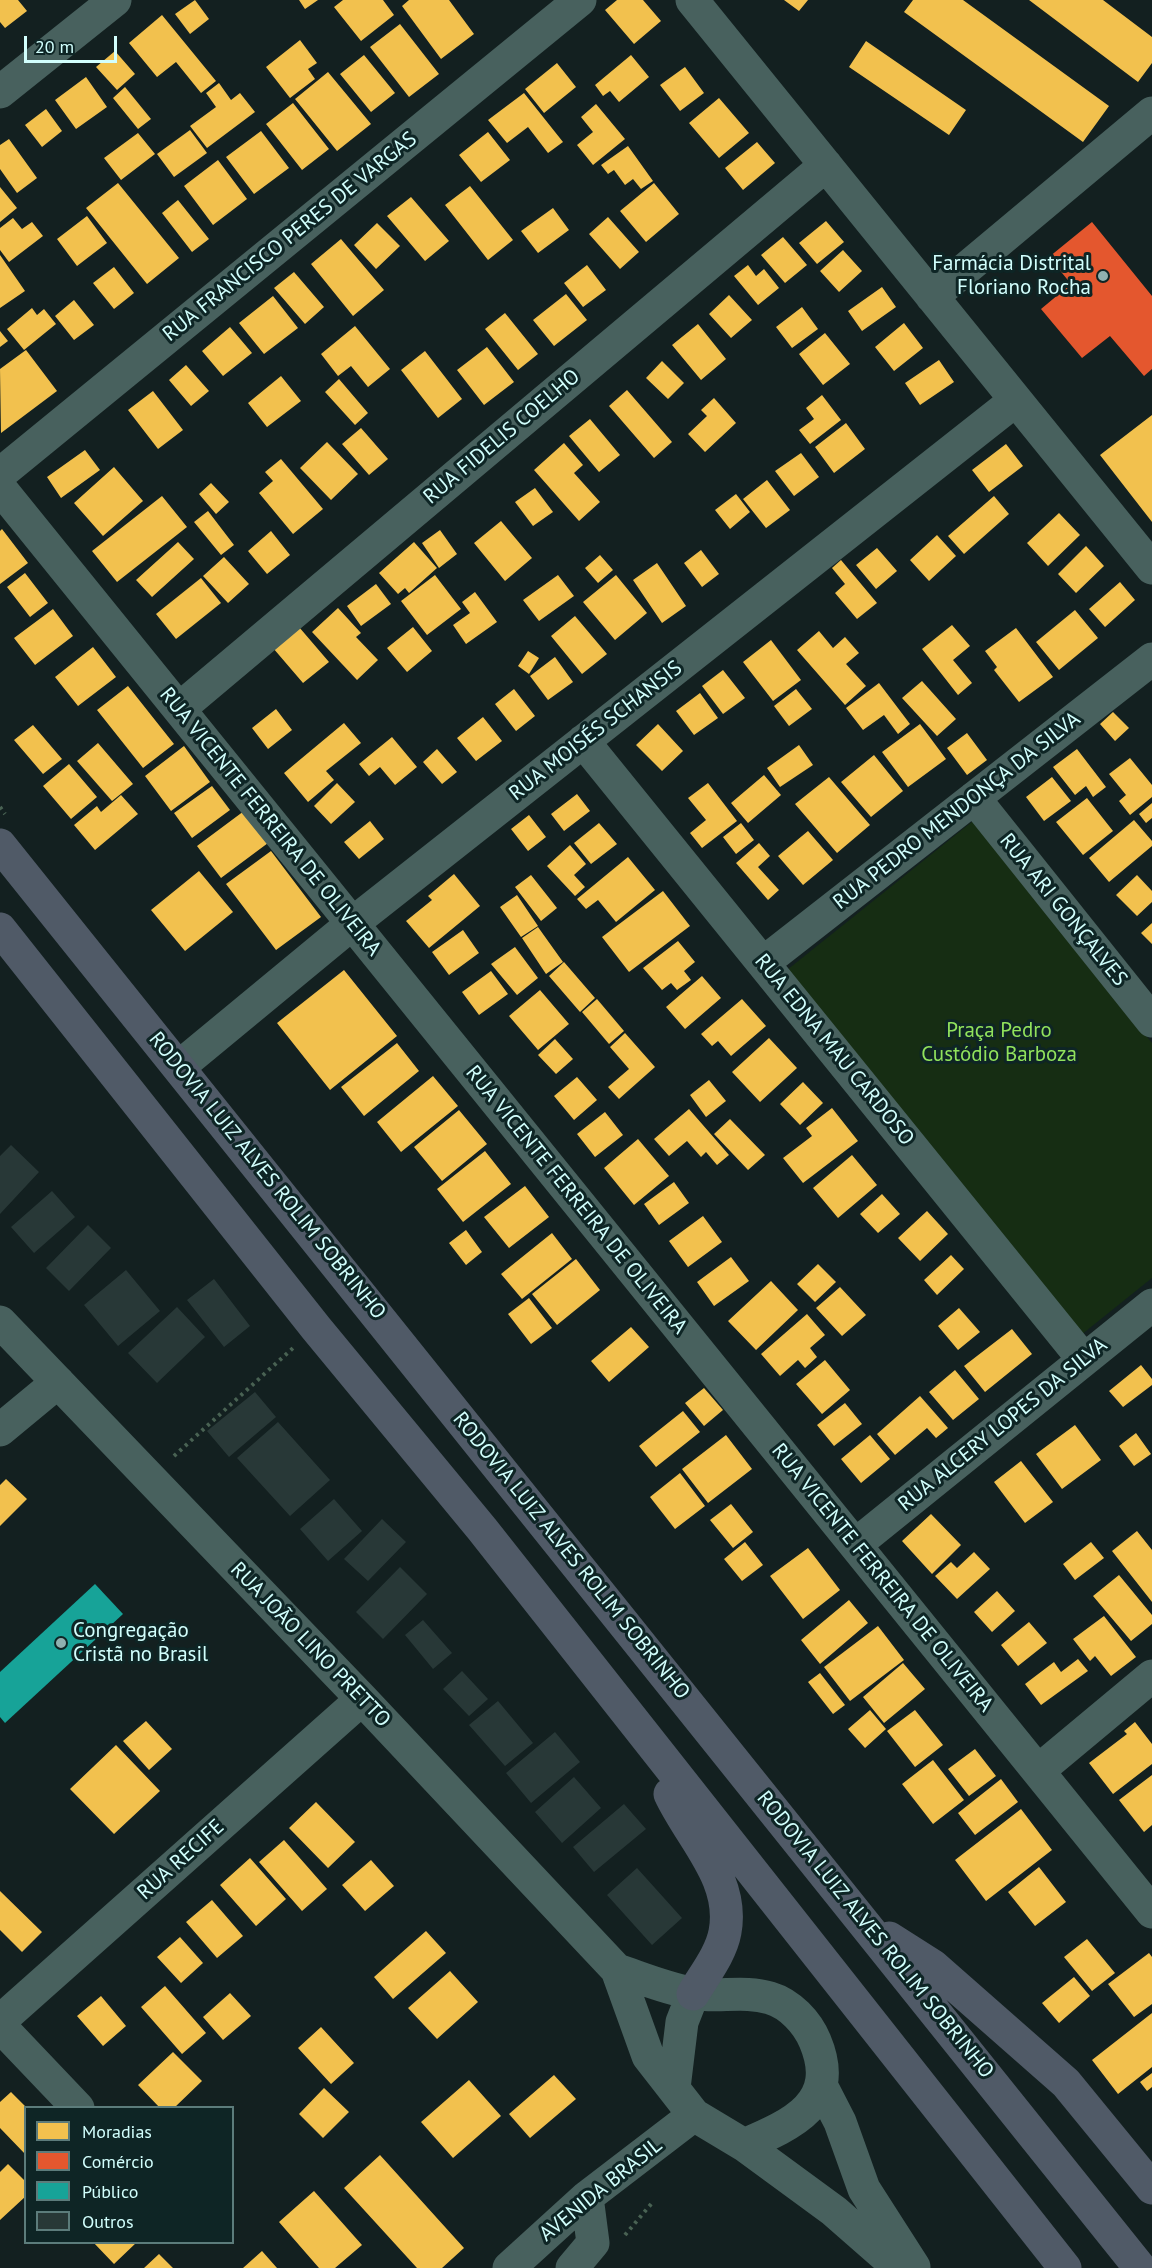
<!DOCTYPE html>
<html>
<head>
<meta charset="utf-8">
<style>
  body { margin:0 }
  #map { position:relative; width:1152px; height:2268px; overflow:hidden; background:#132020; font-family:"PT Sans",sans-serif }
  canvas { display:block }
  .legend { position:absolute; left:24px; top:2106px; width:210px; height:138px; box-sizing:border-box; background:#0e2525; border:2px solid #5c7c7b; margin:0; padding:8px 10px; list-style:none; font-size:18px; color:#d2fffd }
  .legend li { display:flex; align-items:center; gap:12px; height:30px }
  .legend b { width:30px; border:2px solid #5c7c7b }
  .scale { position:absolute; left:24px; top:36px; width:93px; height:27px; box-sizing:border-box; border:3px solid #d2fffd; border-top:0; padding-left:8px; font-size:18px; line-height:21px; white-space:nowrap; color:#d2fffd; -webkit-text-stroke:4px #0e2525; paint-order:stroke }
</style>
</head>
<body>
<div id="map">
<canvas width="1152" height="2268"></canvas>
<ul class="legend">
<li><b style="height:16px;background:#f2c14e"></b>Moradias</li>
<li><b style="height:16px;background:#e4572e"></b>Comércio</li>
<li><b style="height:16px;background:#17a398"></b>Público</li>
<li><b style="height:16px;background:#283837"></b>Outros</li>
</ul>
<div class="scale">20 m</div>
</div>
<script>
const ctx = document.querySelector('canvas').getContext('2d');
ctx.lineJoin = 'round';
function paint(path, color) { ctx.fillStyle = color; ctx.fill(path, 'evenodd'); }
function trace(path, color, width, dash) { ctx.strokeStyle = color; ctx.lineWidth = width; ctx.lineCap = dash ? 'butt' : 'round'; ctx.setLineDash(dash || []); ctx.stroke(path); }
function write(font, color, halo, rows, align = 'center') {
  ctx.font = font + ' "PT Sans",sans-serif'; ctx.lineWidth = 6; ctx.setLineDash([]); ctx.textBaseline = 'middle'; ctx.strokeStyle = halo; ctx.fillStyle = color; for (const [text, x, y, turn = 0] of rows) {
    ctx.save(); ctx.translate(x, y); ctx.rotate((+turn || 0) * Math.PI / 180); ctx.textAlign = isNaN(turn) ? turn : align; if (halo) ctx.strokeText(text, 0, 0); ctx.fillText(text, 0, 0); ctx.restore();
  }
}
const green = new Path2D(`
  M973 821 1152 1043V1278L1081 1335 787 970Z`);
const homes = new Path2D(`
  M0 0H18L27 11 5 28 0 22Z
  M195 0 209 19 190 34 175 14Z
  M299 0H318L305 9Z
  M343 0H383L394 15 361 41 334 7Z
  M409 0H449L474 34 441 59 402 6Z
  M617 0H643L661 21 634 44 605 10Z
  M784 0H808L799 11Z
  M913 0H963L1109 106 1083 142 904 12Z
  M1029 0H1103L1152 37V63L1138 82Z
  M162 15 216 81 201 93 176 62 157 77 129 43Z
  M400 24 439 74 409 97 370 47Z
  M300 40 317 63 308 69 315 79 290 98 266 67Z
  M866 41 966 110 949 135 849 67Z
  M115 51 135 74 117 90 96 67Z
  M364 55 395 93 371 112 340 74Z
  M631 55 649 77 619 102 610 91 603 96 595 85Z
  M557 63 576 87 544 113 525 89Z
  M685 67 704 93 680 111 660 85Z
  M328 72 371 124 337 151 295 99Z
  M86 77 107 107 76 129 55 100Z
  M219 83 231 100 240 93 255 112 207 148 190 126 216 107 206 93Z
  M125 87 151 119 138 129 113 98Z
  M524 93 563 142 548 153 528 127 507 143 488 120Z
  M719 98 749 133 719 158 689 123Z
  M293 103 329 149 302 170 266 124Z
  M596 104 625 139 593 165 577 145 593 132 581 117Z
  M46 109 62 131 42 147 25 125Z
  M190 130 207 153 174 177 157 154Z
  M261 131 289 168 254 194 226 157Z
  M488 132 510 160 481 182 459 155Z
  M138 133 155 154 121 180 104 158Z
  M9 139 37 178 17 193 0 169V145Z
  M757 142 775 163 743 190 725 168Z
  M628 146 653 181 641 189 633 179 625 185 614 170 608 174 601 165Z
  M218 160 247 199 213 225 184 186Z
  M118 183 179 258 147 284 86 208Z
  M654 183 679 214 646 242 620 211Z
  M470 186 513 240 488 260 445 205Z
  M0 187 17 208 0 222Z
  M411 197 449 241 425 261 387 216Z
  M178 200 209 239 192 252 162 213Z
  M553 208 569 230 538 253 521 231Z
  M87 216 107 243 77 266 57 239Z
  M608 217 639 252 620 269 589 234Z
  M13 218 22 229 32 222 43 236 9 262 0 250V228Z
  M826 221 844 242 817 264 799 243Z
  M377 223 400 246 376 269 354 245Z
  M783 237 807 265 785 283 761 255Z
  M341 239 384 290 353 316 311 264Z
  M843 250 862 271 839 292 820 271Z
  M0 255 25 291 0 308Z
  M587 265 606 290 583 307 564 283Z
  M748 265 756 276 764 269 779 288 758 305 734 276Z
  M114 267 134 293 114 309 93 283Z
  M294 272 324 307 305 324 274 288Z
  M882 287 896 307 862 331 848 311Z
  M566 294 587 320 554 346 533 320Z
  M729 295 752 320 731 338 709 314Z
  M273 296 298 328 264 354 239 323Z
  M74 300 94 325 74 340 55 316Z
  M802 307 818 329 792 348 776 327Z
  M32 308 37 315 44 309 56 324 24 350 7 329Z
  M505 313 538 354 518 370 485 329Z
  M904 323 923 348 894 371 875 347Z
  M698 324 726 359 701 380 672 345Z
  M355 326 390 369 368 387 351 366 338 376 321 354Z
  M230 327 252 353 223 376 202 351Z
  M0 331 8 341 0 347Z
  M825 333 850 364 823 385 799 354Z
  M487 347 514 382 484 405 457 370Z
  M26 350 57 391 1 433 0 369Z
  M425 351 462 399 438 418 401 370Z
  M939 360 954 382 920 405 905 383Z
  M662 361 684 383 668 399 646 378Z
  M186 365 209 391 191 406 169 380Z
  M281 376 301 401 267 427 248 403Z
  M339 379 368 413 355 425 325 392Z
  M627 390 672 442 654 458 609 406Z
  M153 391 183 430 158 449 128 410Z
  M822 395 841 420 810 444 799 430 814 419 806 408Z
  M714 398 736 423 705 452 688 434 707 416 701 410Z
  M1152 415V522L1100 455Z
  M590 419 620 455 599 472 569 436Z
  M846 423 865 449 834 473 815 447Z
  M361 428 388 459 369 475 342 444Z
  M327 442 358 474 331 500 300 468Z
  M564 443 583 465 574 473 600 502 579 521 534 470Z
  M1006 444 1023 466 989 492 972 470Z
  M85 450 100 470 61 498 47 477Z
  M801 453 819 477 794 496 775 471Z
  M281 459 323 509 293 534 259 493 273 481 265 472Z
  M114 467 143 501 103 536 74 503Z
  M767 480 790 510 766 528 743 499Z
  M211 483 229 502 216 514 199 494Z
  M535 488 553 512 533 526 515 502Z
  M736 494 750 512 730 529 715 510Z
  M162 496 187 527 117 582 92 551Z
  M994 496 1009 514 964 554 948 536Z
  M208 511 234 545 221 555 194 522Z
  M1059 513 1080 535 1048 566 1027 543Z
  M501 521 532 558 505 581 474 543Z
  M2 529 28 563 0 584V531Z
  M440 530 457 554 439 568 422 543Z
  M271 531 290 555 267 574 248 551Z
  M937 535 956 556 929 581 910 560Z
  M178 542 194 559 152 597 136 580Z
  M414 542 437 568 409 593 405 588 398 594 379 573Z
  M1086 546 1104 566 1076 593 1058 574Z
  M877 548 897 571 876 589 856 565Z
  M701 550 719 574 702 587 684 563Z
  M600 555 613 570 598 583 585 568Z
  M224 557 249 584 228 603 203 576Z
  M841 560 877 603 857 619 835 593 845 584 832 568Z
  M657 563 686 606 662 623 633 580Z
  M25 573 48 603 30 617 7 587Z
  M435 575 461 609 427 635 401 601Z
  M558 575 574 596 539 621 523 600Z
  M616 575 647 613 615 640 583 602Z
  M201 578 221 603 176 639 156 614Z
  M1120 582 1135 600 1105 627 1089 609Z
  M376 584 391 604 361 626 347 606Z
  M475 592 497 622 466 644 453 625 470 613 462 602Z
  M338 608 361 633 356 637 378 660 357 680 312 632Z
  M53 609 73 636 35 665 14 638Z
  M1075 610 1098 638 1059 670 1036 642Z
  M575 616 607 654 582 674 551 636Z
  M952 625 970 646 953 660 972 683 958 695 922 649Z
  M299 627 329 662 303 683 273 648Z
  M413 627 432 651 407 672 387 648Z
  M1016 628 1053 677 1019 702 994 670 997 667 985 651Z
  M819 631 833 648 845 637 859 653 846 664 866 686 845 705 797 650Z
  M771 640 801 680 773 701 743 662Z
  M93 647 116 677 78 706 55 677Z
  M528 651 539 658 529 674 518 666Z
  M555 657 573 682 548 700 530 676Z
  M723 670 745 698 723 714 702 686Z
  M922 681 956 719 937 736 902 698Z
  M879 683 910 724 898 734 884 715 863 730 846 708Z
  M128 686 174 744 143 768 97 710Z
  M514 689 535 716 516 731 495 704Z
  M796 689 812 709 789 726 774 706Z
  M700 693 718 718 694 735 676 711Z
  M276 709 292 730 268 749 252 728Z
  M1113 712 1129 728 1115 741 1100 724Z
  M483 717 502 741 476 761 457 738Z
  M344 723 361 743 326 771 334 780 308 802 284 773Z
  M658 724 683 751 662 771 636 745Z
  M920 724 946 759 908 787 882 752Z
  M33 725 62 759 43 774 14 740Z
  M967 733 987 760 967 775 947 748Z
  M392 737 417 767 395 785 380 767 369 776 359 764Z
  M98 743 133 784 112 801 77 761Z
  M799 745 813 765 780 787 767 768Z
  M184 746 210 782 171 811 145 776Z
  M437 749 457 772 442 784 423 762Z
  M1077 749 1106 787 1093 797 1086 786 1075 795 1053 767Z
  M874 755 903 791 871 817 841 782Z
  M1130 758 1152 785V797L1130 815 1119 801 1126 795 1109 774Z
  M69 764 97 797 71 819 43 786Z
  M764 775 781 795 748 823 731 803Z
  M829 777 870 825 837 853 795 804Z
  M1052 777 1071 801 1044 821 1026 797Z
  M337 783 355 802 331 824 314 806Z
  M708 783 737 821 702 848 690 833 706 820 688 798Z
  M212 786 230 810 192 838 174 813Z
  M577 794 590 811 564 831 551 814Z
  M121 795 138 814 95 850 74 825 97 806 101 812Z
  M1087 798 1113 831 1083 855 1056 822Z
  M1152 803V818L1146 823 1139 814Z
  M244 811 268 843 221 878 197 846Z
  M529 815 546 837 528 851 511 829Z
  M1134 820 1152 841V846L1109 882 1089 858Z
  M370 821 384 839 359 859 344 842Z
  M599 823 617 844 591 864 574 843Z
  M741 823 754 840 736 854 723 837Z
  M808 831 833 860 803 885 778 856Z
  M759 843 770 856 758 867 779 890 768 900 736 863Z
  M570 845 586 864 574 875 585 887 575 896 547 866Z
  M271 851 321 917 276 950 226 884Z
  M628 857 655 890 616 922 598 900 586 909 577 899Z
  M199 871 233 912 185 951 151 910Z
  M454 874 480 906 429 948 406 921 432 900 428 896Z
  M531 875 557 908 541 921 515 887Z
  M1137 875 1152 891V902L1137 916 1116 895Z
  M663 891 690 926 629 972 602 937Z
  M517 895 538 926 521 937 500 907Z
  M1152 923V944L1141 933Z
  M538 927 563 962 546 974 522 938Z
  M463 930 479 953 449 975 432 952Z
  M678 941 695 962 684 971 691 980 677 990 671 983 662 990 643 968Z
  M515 947 538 978 517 995 491 964Z
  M564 962 595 998 580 1012 549 976Z
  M344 970 397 1036 330 1090 277 1023Z
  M491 971 508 994 479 1015 462 992Z
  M702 976 721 998 685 1029 666 1007Z
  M540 990 569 1024 538 1050 509 1016Z
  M597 999 624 1031 609 1044 582 1012Z
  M742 999 766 1026 731 1056 718 1041 712 1046 701 1034Z
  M625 1033 655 1067 619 1099 608 1087 629 1069 610 1047Z
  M769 1038 797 1068 760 1102 732 1072Z
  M555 1039 573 1059 556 1074 538 1055Z
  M397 1043 419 1071 364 1116 341 1087Z
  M433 1076 458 1106 401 1152 377 1122Z
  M577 1077 597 1100 574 1120 554 1096Z
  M709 1080 726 1101 706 1117 690 1095Z
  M803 1082 823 1103 800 1125 780 1104Z
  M832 1108 858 1141 803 1183 783 1158 812 1136 806 1128Z
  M689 1109 729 1155 717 1165 706 1152 701 1157 687 1141 669 1156 654 1139Z
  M459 1110 487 1144 442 1181 414 1147Z
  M605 1112 623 1135 595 1157 577 1134Z
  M730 1119 765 1155 748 1170 714 1134Z
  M638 1139 669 1176 634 1205 604 1168Z
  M485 1151 511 1184 463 1222 437 1189Z
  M852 1155 877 1185 838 1218 813 1188Z
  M674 1182 689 1203 659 1225 644 1204Z
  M525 1186 549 1217 509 1248 484 1217Z
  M882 1194 900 1214 878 1233 860 1214Z
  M927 1211 948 1234 920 1261 898 1238Z
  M703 1216 722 1242 688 1267 669 1241Z
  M466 1230 482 1252 466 1265 449 1243Z
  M552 1233 572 1259 522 1299 501 1274Z
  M951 1255 964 1269 937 1295 924 1280Z
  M731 1257 749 1281 714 1306 697 1282Z
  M576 1259 600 1290 557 1325 532 1294Z
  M818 1264 836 1282 815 1302 797 1284Z
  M771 1281 798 1310 756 1350 728 1321Z
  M840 1287 866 1315 842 1336 816 1308Z
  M529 1298 552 1328 531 1344 508 1314Z
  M959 1308 980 1332 958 1350 938 1326Z
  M807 1314 825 1335 810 1348 817 1357 805 1368 798 1360 780 1376 761 1354Z
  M631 1327 649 1347 609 1382 591 1361Z
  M1012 1329 1032 1354 985 1392 964 1366Z
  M825 1360 850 1390 822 1414 796 1384Z
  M1141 1365 1152 1379V1385L1123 1407 1109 1391Z
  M955 1370 979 1399 953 1420 929 1392Z
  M704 1388 723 1410 704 1426 685 1403Z
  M920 1396 948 1428 936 1438 927 1428 895 1455 877 1434Z
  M845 1403 862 1424 834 1446 817 1425Z
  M683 1411 700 1432 656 1467 639 1446Z
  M1075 1425 1101 1460 1062 1489 1036 1454Z
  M1136 1433 1151 1454 1134 1466 1119 1446Z
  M726 1435 752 1469 708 1503 682 1469Z
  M870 1435 890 1459 861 1483 841 1459Z
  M1021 1461 1053 1502 1025 1523 994 1482Z
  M680 1473 705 1506 675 1529 650 1497Z
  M6 1479 27 1499 0 1526V1485Z
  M731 1504 753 1532 733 1548 710 1520Z
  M931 1514 961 1545 932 1574 902 1541Z
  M1137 1531 1152 1550V1602L1112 1551Z
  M745 1542 763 1565 742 1581 724 1559Z
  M1091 1542 1104 1558 1075 1580 1063 1564Z
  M808 1548 840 1590 803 1619 770 1576Z
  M974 1552 990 1569 957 1599 935 1576 951 1562 957 1568Z
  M1119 1575 1152 1615V1624L1131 1641 1093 1596Z
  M997 1591 1015 1611 992 1632 974 1612Z
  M849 1600 868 1623 820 1664 801 1640Z
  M1104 1616 1136 1657 1111 1676 1095 1656 1090 1661 1073 1639Z
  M1029 1622 1047 1643 1018 1666 1001 1645Z
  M878 1626 904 1660 850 1701 824 1667Z
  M1078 1659 1088 1671 1041 1705 1025 1684 1054 1662 1061 1672Z
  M903 1663 925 1689 884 1723 863 1697Z
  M820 1673 845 1705 833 1714 808 1682Z
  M870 1710 886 1729 865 1748 848 1729Z
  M915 1710 943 1745 915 1767 887 1731Z
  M146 1721 172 1749 149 1770 123 1741Z
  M1135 1722 1152 1744V1764L1113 1794 1089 1763 1127 1734 1124 1731Z
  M116 1745 160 1791 114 1834 70 1789Z
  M975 1749 996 1776 969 1796 948 1769Z
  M933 1760 964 1800 933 1824 902 1784Z
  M1152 1775V1825L1144 1832 1119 1800Z
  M1001 1779 1018 1802 975 1835 958 1813Z
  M316 1802 355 1842 328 1868 289 1828Z
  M1021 1809 1052 1850 986 1901 955 1860Z
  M284 1840 327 1889 302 1911 259 1862Z
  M250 1858 286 1899 256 1926 220 1885Z
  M371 1860 394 1886 365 1911 342 1885Z
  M1039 1867 1066 1902 1035 1926 1008 1892Z
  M0 1891 42 1932 22 1952 0 1930Z
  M212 1900 243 1936 217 1958 186 1922Z
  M426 1931 446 1953 393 1999 374 1977Z
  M180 1937 203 1963 181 1983 157 1957Z
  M1087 1939 1115 1973 1092 1991 1064 1957Z
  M1149 1953 1152 1957V2004L1134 2017 1108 1984Z
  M450 1971 478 2002 437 2039 408 2008Z
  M1074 1977 1090 1996 1059 2023 1042 2003Z
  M165 1986 206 2033 182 2054 141 2007Z
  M230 1993 251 2016 223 2040 203 2017Z
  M101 1996 126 2026 103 2046 77 2016Z
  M1152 2013V2067L1118 2094 1092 2060Z
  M321 2027 354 2063 331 2084 298 2048Z
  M173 2052 202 2081 174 2108H160L138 2085Z
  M1152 2073V2087L1147 2091 1140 2082Z
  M554 2075 576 2099 530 2138 509 2114Z
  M469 2080 501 2116 453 2158 421 2122Z
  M324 2088 349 2112 323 2138 299 2114Z
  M11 2092 26 2107V2155L0 2128V2102Z
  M380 2155 464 2248 442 2268H417L344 2188Z
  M8 2164 26 2182V2196L0 2220V2172Z
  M314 2191 362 2245 335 2268H319L279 2222Z
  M93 2242H137L114 2264Z
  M262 2251 277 2268H243Z
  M159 2254 173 2268H144Z`);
const shops = new Path2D(`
  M1092 222 1152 296V369L1144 376 1110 336 1082 358 1041 309 1071 284 1049 257Z`);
const public = new Path2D(`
  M95 1584 123 1614 5 1723 0 1717V1672Z`);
const building = new Path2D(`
  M11 1145 39 1172 0 1214V1156Z
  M52 1191 75 1217 34 1253 11 1227Z
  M88 1225 111 1248 69 1291 46 1268Z
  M126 1270 160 1311 118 1346 84 1305Z
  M214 1279 250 1326 224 1347 187 1300Z
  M177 1307 205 1337 157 1383 128 1353Z
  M255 1392 276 1417 229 1457 207 1431Z
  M278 1422 330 1480 290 1516 237 1458Z
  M334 1499 362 1531 328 1561 300 1529Z
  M382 1519 406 1542 368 1581 344 1559Z
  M400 1567 427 1594 383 1639 356 1612Z
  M423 1620 452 1653 433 1669 405 1635Z
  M462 1671 488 1699 469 1716 443 1689Z
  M498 1701 533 1743 505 1766 469 1725Z
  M555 1732 580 1762 531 1803 506 1773Z
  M574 1777 601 1808 562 1843 535 1812Z
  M624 1804 646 1829 594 1872 573 1847Z
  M637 1868 682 1918 652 1945 607 1895Z`);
const path = new Path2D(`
  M0 807 5 814
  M174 1456 293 1348
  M625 2235 652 2203`);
const minor = new Path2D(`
  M692 0 1152 568
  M0 92 115 0
  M932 297 1152 113
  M0 474 580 0
  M0 488 1152 1912
  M179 709 826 165
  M583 741 1084 1360
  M974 798 1152 1021
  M763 963 1152 659
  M180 1066 353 923 1016 400
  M0 1322 362 1699 617 1970 648 2056 694 2115 744 2145 834 2211 899 2268
  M0 1430 58 1382
  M855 1545 1152 1305
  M1038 1771 1152 1676
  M617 1970C641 1978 667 1989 692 1993 717 1998 744 1990 770 1998 790 2004 807 2022 815 2041 841 2103 793 2124 744 2145
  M0 2021 362 1699
  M0 2026 78 2108
  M822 2087 840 2122 864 2189 914 2267
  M674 2088 682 2022 693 1994
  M509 2268 587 2197 694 2115
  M572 2268 593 2243 587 2197`);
const highway = new Path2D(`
  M0 845 1140 2268
  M0 929 316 1328 482 1529 1065 2268
  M670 1794C691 1839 735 1879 725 1932 721 1954 704 1975 693 1994
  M889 1938 933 1966 1066 2083 1152 2188`);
const markers = [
  [1103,276,6,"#8fb1b0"],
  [61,1643,6,"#8fb1b0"]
];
const streetNames = [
  ["RUA FRANCISCO PERES DE VARGAS",290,237,-39],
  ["RUA FIDELIS COELHO",502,437,-40],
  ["RUA MOISÉS SCHANSIS",596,731,-38],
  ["RUA PEDRO MENDONÇA DA SILVA",957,811,-38],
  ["RUA VICENTE FERREIRA DE OLIVEIRA",270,822,51],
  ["RUA ARI GONÇALVES",1063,910,51],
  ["RUA EDNA MAU CARDOSO",834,1050,51],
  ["RODOVIA LUIZ ALVES ROLIM SOBRINHO",267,1176,51],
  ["RUA VICENTE FERREIRA DE OLIVEIRA",576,1200,51],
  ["RUA ALCERY LOPES DA SILVA",1003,1425,-39],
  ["RODOVIA LUIZ ALVES ROLIM SOBRINHO",571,1556,51],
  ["RUA VICENTE FERREIRA DE OLIVEIRA",882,1578,51],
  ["RUA JOÃO LINO PRETTO",310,1645,46],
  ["RUA RECIFE",181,1860,-42],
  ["RODOVIA LUIZ ALVES ROLIM SOBRINHO",875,1935,51],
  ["AVENIDA BRASIL",601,2190,-39]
];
const poiNames = [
  ["Farmácia Distrital",1091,264],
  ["Floriano Rocha",1091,288],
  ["Congregação",73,1631,"left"],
  ["Cristã no Brasil",73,1655,"left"]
];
const parkNames = [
  ["Praça Pedro",999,1031],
  ["Custódio Barboza",999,1055]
];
paint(green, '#162d13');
paint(homes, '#f2c14e');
paint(shops, '#e4572e');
paint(public, '#17a398');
paint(building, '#283837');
trace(path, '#496253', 4, [3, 4.5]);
trace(minor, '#48615e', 33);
trace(highway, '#505a67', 33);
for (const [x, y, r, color] of markers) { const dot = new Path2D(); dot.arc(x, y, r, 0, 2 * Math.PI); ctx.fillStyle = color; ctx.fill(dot); trace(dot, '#0e2525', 2); }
write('21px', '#d2fffd', '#0e2525', streetNames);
write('21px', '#d2fffd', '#0e2525', poiNames, 'right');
write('21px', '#91e25c', '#0e2525', parkNames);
</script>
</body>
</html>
